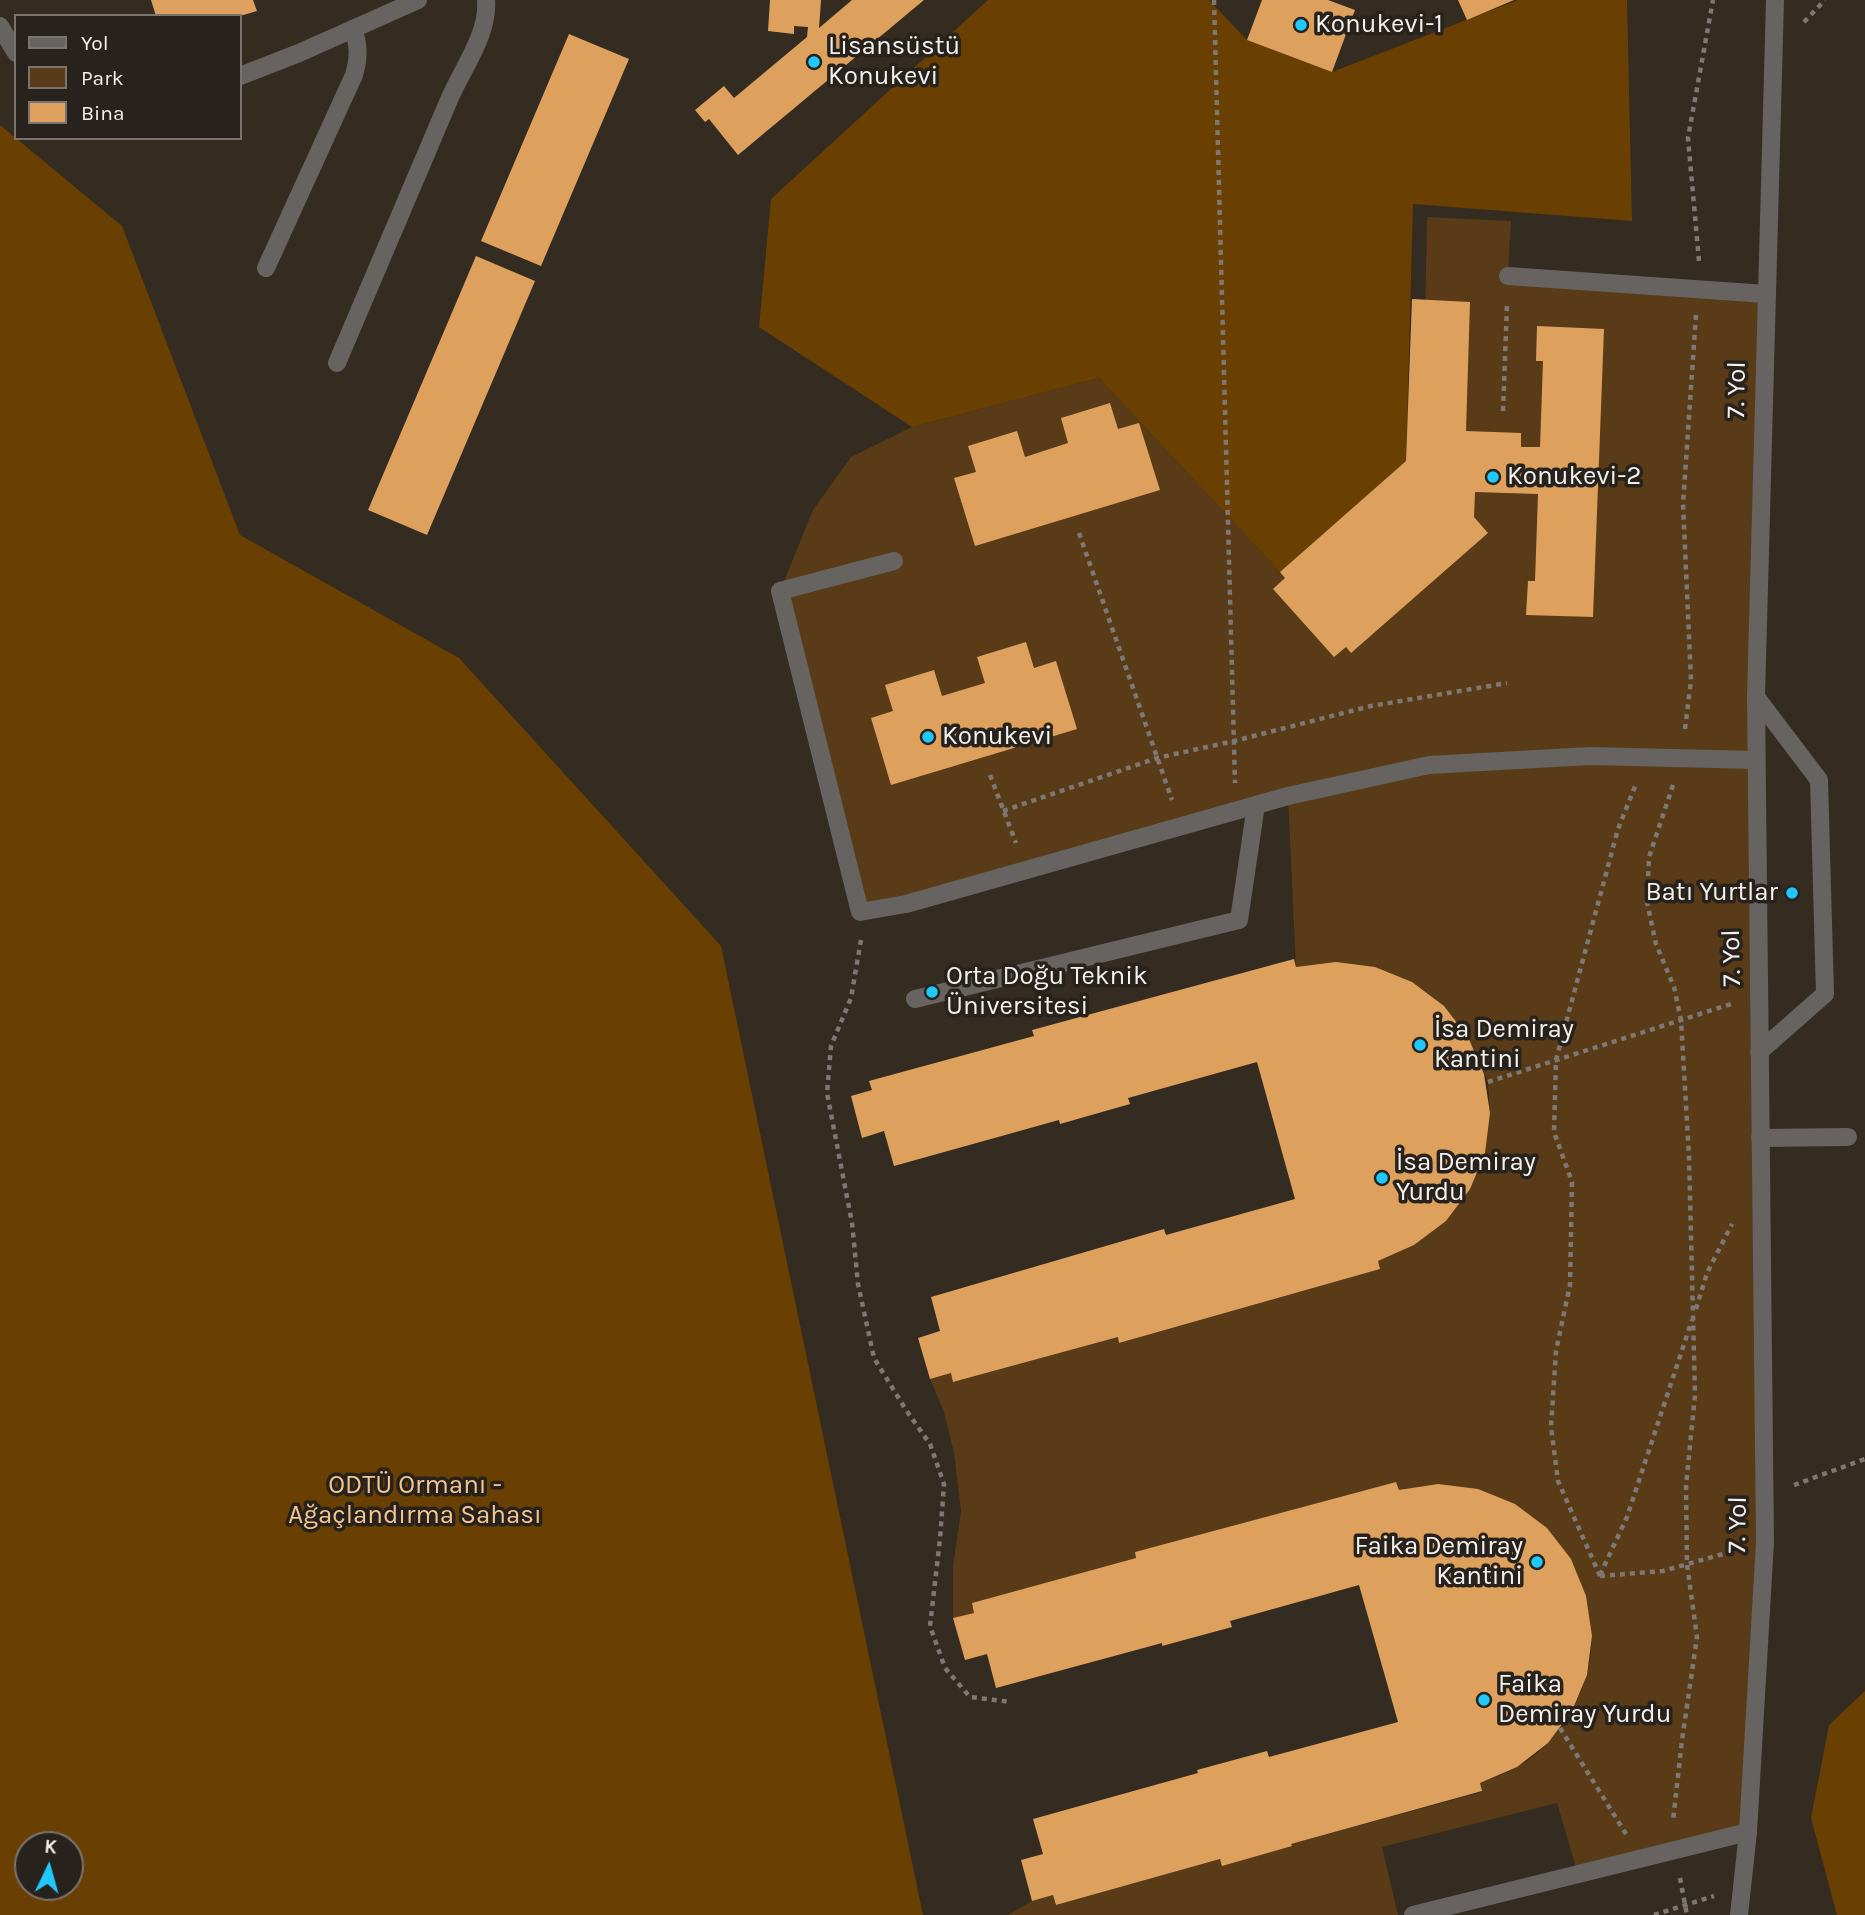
<!DOCTYPE html>
<html>
<head>
<meta charset="utf-8">
<style>
  body { margin:0 }
  #map { position:relative; width:1865px; height:1915px; overflow:hidden; background:#27221c; font-family:Karla,sans-serif }
  canvas { display:block }
  .legend { position:absolute; left:14px; top:14px; width:228px; height:126px; box-sizing:border-box; background:#27221c; border:2px solid #797470; margin:0; padding:9px 12px; list-style:none; font-size:21px; color:#f4f0ed }
  .legend li { display:flex; align-items:center; gap:14px; height:35px }
  .legend b { width:35px; border:2px solid #797470 }
  .north { position:absolute; left:14px; top:1831px; width:70px; height:70px; box-sizing:border-box; background:#27221c; border:2px solid #797470; border-radius:50%; rotate:5deg; font-size:19px; font-weight:700; line-height:28px; text-align:center; color:#f4f0ed }
  .north::after { content:''; display:block; margin:auto; width:24px; height:32px; background:#1fc9fd; clip-path:polygon(50% 0,100% 100%,50% 72%,0 100%) }
</style>
</head>
<body>
<div id="map">
<canvas width="1865" height="1915"></canvas>
<ul class="legend">
<li><b style="height:9px;background:#666360"></b>Yol</li>
<li><b style="height:19px;background:#593b17"></b>Park</li>
<li><b style="height:19px;background:#dea15d"></b>Bina</li>
</ul>
<div class="north">K</div>
</div>
<script>
const ctx = document.querySelector('canvas').getContext('2d');
ctx.lineJoin = 'round';
function paint(path, color) { ctx.fillStyle = color; ctx.fill(path, 'evenodd'); }
function trace(path, color, width, dash) { ctx.strokeStyle = color; ctx.lineWidth = width; ctx.lineCap = dash ? 'butt' : 'round'; ctx.setLineDash(dash || []); ctx.stroke(path); }
function write(font, color, halo, rows, align = 'center') {
  ctx.font = font + ' Karla,sans-serif'; ctx.lineWidth = 7; ctx.setLineDash([]); ctx.textBaseline = 'middle'; ctx.strokeStyle = halo; ctx.fillStyle = color; for (const [text, x, y, turn = 0] of rows) {
    ctx.save(); ctx.translate(x, y); ctx.rotate((+turn || 0) * Math.PI / 180); ctx.textAlign = isNaN(turn) ? turn : align; if (halo) ctx.strokeText(text, 0, 0); ctx.fillText(text, 0, 0); ctx.restore();
  }
}
const built = new Path2D(`
  M0 0H1865V1915H0ZM16 16H240V138H16ZM28 1845H70V1887H28Z`);
const green = new Path2D(`
  M1427 217 1511 221 1508 275 1766 294 1756 697 1765 1542 1748 1832 1578 1874 1557 1803 1382 1847 1398 1915H1008L1032 1901 1053 1895 1056 1905 1220 1859 1222 1865 1291 1844 1482 1792 1480 1783C1492 1778 1504 1774 1515 1768 1560 1745 1596 1683 1591 1632 1589 1606 1581 1584 1571 1559L1399 1490 1396 1482 1135 1552 1136 1558 972 1603 974 1613 953 1618V1566L961 1511 954 1453 944 1412 930 1379 951 1373 954 1382 1118 1337 1120 1343 1380 1269 1378 1261 1414 1245 1446 1221 1490 1113 1488 1082 1468 1037 1444 1006 1296 967 1288 797 860 912 780 591 813 510 851 457 912 427 1099 378 1280 572 1422 469Z`);
const forest = new Path2D(`
  M988 0H1209L1247 40 1332 72 1518 0H1627L1632 221 1413 204 1406 461 1280 572 1099 378 912 427 759 327 771 199Z
  M0 125 122 226 240 535 459 658 721 946 923 1915H0ZM70 1845V1887H28V1845Z
  M1865 1691V1915H1837L1811 1818 1829 1725Z`);
const building = new Path2D(`
  M151 0H253L257 11 240 16H156Z
  M770 0H821L819 28 852 0H924L738 155 709 119 705 122 695 110 724 86 734 98 807 37 808 27 794 26V34L768 31Z
  M1262 0H1328L1355 10 1332 72 1247 40Z
  M1458 0H1514L1467 20Z
  M569 34 629 59 541 266 481 241Z
  M476 256 535 281 427 535 368 510Z
  M1412 299 1470 302 1466 431 1521 433V447H1540L1543 361H1536L1537 326 1604 329 1593 617 1526 615 1528 581H1535L1538 494 1475 492 1474 517 1488 533 1351 653 1346 647 1334 657 1273 589 1285 578 1280 572 1406 461Z
  M1110 403 1118 429 1139 423 1160 490 975 546 954 478 976 472 968 446 1017 431 1025 457 1068 443 1061 418Z
  M1026 642 1034 668 1056 661 1077 729 891 785 871 718 893 711 885 685 934 670 942 696 985 683 977 657Z
  M1294 959 1296 967 1336 962 1375 967 1412 982 1444 1006 1468 1037 1484 1074 1490 1113 1485 1153 1470 1189 1446 1221 1414 1245 1378 1261 1380 1269 1119 1343 1118 1337 953 1382 951 1373 930 1379 918 1338 940 1331 931 1297 1164 1229 1166 1235 1295 1199 1257 1062 1128 1098 1130 1104 1060 1124 1059 1120 894 1166 884 1131 862 1138 851 1096 872 1090 869 1081 1034 1036 1032 1030Z
  M1396 1482 1399 1490 1438 1484 1478 1489 1515 1504 1547 1528 1571 1559 1586 1596 1592 1636 1587 1675 1572 1711 1548 1743 1517 1767 1480 1783 1482 1791 1291 1844 1292 1846 1222 1866 1220 1859 1056 1905 1053 1895 1032 1901 1021 1860 1043 1854 1033 1819 1198 1773 1197 1770 1267 1751 1269 1757 1398 1722 1359 1585 1230 1621 1232 1627 1162 1646V1643L996 1688 987 1654 965 1660 953 1618 974 1613 972 1603 1136 1558 1135 1552Z`);
const path = new Path2D(`
  M1214 0 1235 783
  M1804 22 1825 0
  M1699 261 1688 138 1713 0
  M1503 411 1507 305
  M1079 533 1172 800
  M1685 729 1691 680 1683 504 1696 315
  M990 775 1016 843
  M1673 785 1649 857 1647 902 1656 944 1674 987 1681 1020 1689 1156 1695 1395 1686 1486 1687 1564 1697 1637 1682 1740 1673 1821
  M1003 811 1157 758 1234 741 1371 706 1507 683
  M861 940 851 998 831 1046 827 1093 852 1223 858 1284 874 1358 906 1410 930 1444 944 1484 940 1539 930 1626 945 1668 970 1697 1011 1702
  M1488 1082 1731 1004
  M1696 1309 1707 1273 1732 1224
  M1794 1485 1865 1459
  M1600 1575 1627 1517 1692 1320
  M1600 1576 1558 1481 1551 1427 1556 1351 1570 1285 1572 1182 1554 1132 1556 1060 1618 829 1636 784
  M1600 1576 1663 1571 1737 1550
  M1560 1728 1626 1834
  M1680 1878 1687 1915
  M1654 1915 1714 1896`);
const lane = new Path2D(`
  M266 268 354 75C359 58 359 45 353 29
  M1508 276 1766 294
  M337 363C374 275 412 188 449 100 462 69 489 34 486 0
  M894 561 780 591 860 912 906 904 1288 796 1429 765 1590 756 1756 760
  M1756 697 1819 780 1825 994 1759 1052
  M915 999 1239 920 1256 805
  M1760 1138 1848 1137
  M1413 1915 1748 1832`);
const street = new Path2D(`
  M0 26 16 53
  M240 76 299 53 418 0
  M1739 1915 1748 1832 1765 1542 1756 697 1775 0`);
const markers = [
  [1301,25,7,"#1fc9fd"],
  [814,62,7,"#1fc9fd"],
  [1493,477,7,"#1fc9fd"],
  [928,737,7,"#1fc9fd"],
  [1792,893,7,"#1fc9fd"],
  [932,992,7,"#1fc9fd"],
  [1420,1045,7,"#1fc9fd"],
  [1382,1178,7,"#1fc9fd"],
  [1537,1562,7,"#1fc9fd"],
  [1484,1700,7,"#1fc9fd"]
];
const poiNames = [
  ["Konukevi-1",1315,25],
  ["Lisansüstü",828,47],
  ["Konukevi",828,77],
  ["Konukevi-2",1507,477],
  ["Konukevi",942,737],
  ["Batı Yurtlar",1778,893,"right"],
  ["Orta Doğu Teknik",946,977],
  ["Üniversitesi",946,1007],
  ["İsa Demiray",1434,1030],
  ["Kantini",1434,1060],
  ["İsa Demiray",1396,1163],
  ["Yurdu",1396,1193],
  ["Faika Demiray",1523,1547,"right"],
  ["Kantini",1523,1577,"right"],
  ["Faika",1498,1685],
  ["Demiray Yurdu",1498,1715]
];
const streetNames = [
  ["7. Yol",1737,390,-89],
  ["7. Yol",1732,958,-91],
  ["7. Yol",1738,1525,-89]
];
const parkNames = [
  ["ODTÜ Ormanı -",415,1486],
  ["Ağaçlandırma Sahası",415,1516]
];
paint(built, '#342b21');
paint(green, '#593b17');
paint(forest, '#6a4002');
paint(building, '#dea15d');
trace(path, '#7d7874', 4.5, [5, 5]);
trace(lane, '#666360', 18);
trace(street, '#666360', 18);
for (const [x, y, r, color] of markers) { const dot = new Path2D(); dot.arc(x, y, r, 0, 2 * Math.PI); ctx.fillStyle = color; ctx.fill(dot); trace(dot, '#27221c', 2.5); }
write('26px', '#f4f0ed', '#27221c', poiNames, 'left');
write('26px', '#f4f0ed', '#27221c', streetNames);
write('26px', '#f4c592', '#27221c', parkNames);
</script>
</body>
</html>
